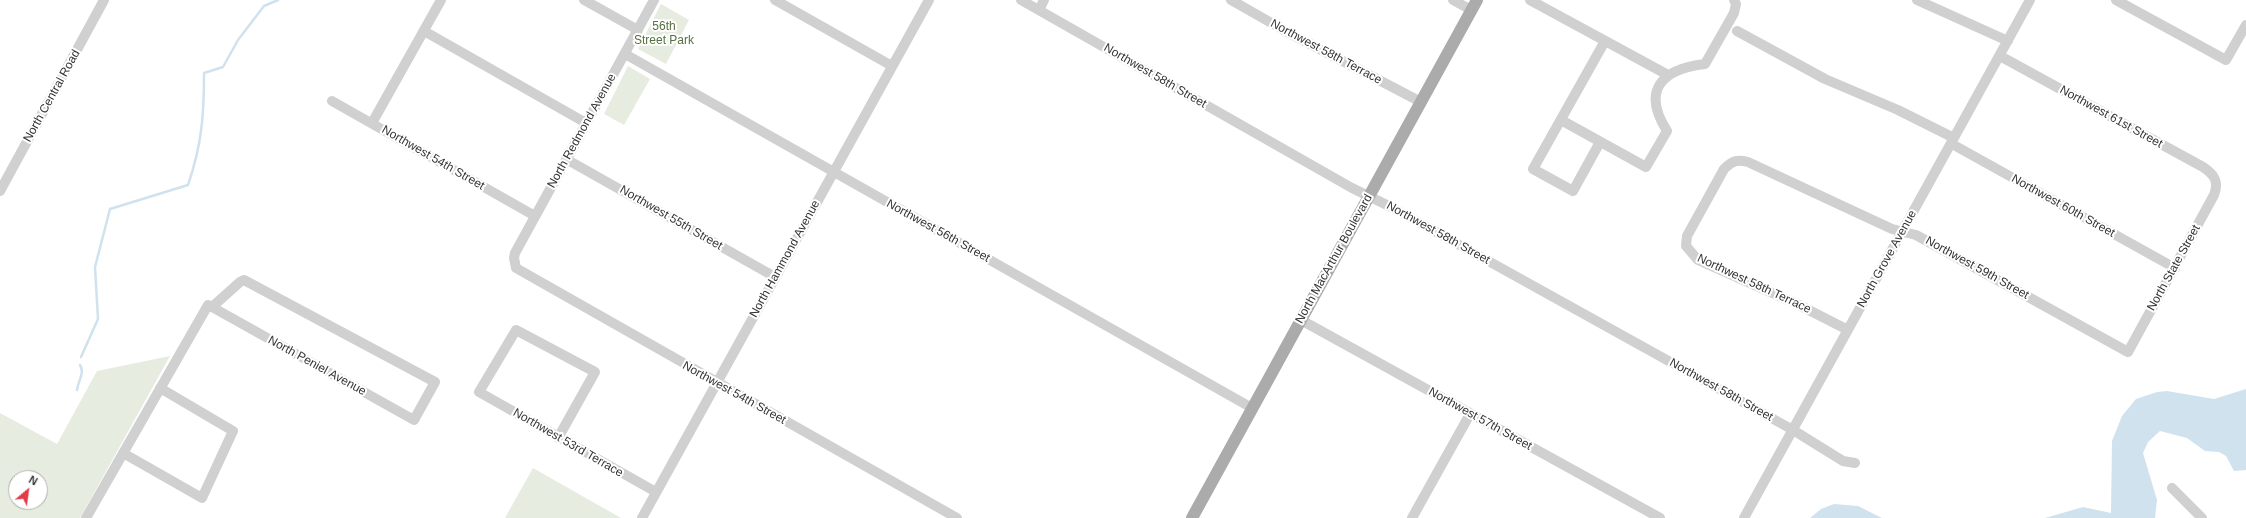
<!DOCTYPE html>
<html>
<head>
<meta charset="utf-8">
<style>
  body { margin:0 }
  #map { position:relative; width:2246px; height:518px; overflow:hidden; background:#fff; font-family:Helvetica,sans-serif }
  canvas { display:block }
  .north { position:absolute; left:8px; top:470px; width:40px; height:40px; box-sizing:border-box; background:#fff; border:1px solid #adadad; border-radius:50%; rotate:29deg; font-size:11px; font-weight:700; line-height:16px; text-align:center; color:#333 }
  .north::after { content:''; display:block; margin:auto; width:14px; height:18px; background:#e63946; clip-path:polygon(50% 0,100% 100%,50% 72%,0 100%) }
</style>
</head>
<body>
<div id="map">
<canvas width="2246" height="518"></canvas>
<div class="north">N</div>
</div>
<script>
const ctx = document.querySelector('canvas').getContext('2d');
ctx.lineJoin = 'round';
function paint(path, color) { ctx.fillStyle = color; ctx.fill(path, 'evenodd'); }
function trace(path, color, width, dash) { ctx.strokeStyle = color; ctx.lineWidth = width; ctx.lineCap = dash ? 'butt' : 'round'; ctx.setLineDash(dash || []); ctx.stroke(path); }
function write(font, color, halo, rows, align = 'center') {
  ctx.font = font + ' Helvetica,sans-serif'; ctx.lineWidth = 4; ctx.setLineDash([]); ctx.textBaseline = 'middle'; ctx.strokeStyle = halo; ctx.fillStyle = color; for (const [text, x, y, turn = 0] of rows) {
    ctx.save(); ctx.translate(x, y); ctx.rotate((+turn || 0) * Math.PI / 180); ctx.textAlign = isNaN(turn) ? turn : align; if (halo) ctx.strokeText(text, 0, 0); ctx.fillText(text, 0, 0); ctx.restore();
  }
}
const green = new Path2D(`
  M661 4 689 20 666 64 638 49Z
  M628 66 650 79 624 125 604 114Z
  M170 356 80 518H0V413L57 444 97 371ZM16 478H40V502H16Z
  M533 468 621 518H505Z`);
const water = new Path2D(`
  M2246 389V470L2234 471 2226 456 2219 452 2205 451 2187 438 2160 431 2148 442 2143 453 2157 500 2155 518H2045L2083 507 2111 513 2112 441 2122 416 2136 399 2157 392 2167 391 2214 399Z
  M1834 504 1858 506 1882 518H1810L1821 509Z`);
const stream = new Path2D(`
  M81 357 98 319 95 267 110 209 188 185C202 144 204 115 204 73L223 67 238 40 264 6 278 0
  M77 390C78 381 85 373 80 365`);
const minor = new Path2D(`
  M584 0 638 30
  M654 0 515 253 514 258 516 268 957 518
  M775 0 892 66
  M1021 0 1352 188 1391 207 1793 430 1843 461 1855 463
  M1231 0 1289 33 1421 102
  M1453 0 1471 10
  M1530 0 1668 75
  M1917 0 2008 41
  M2116 0 2226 60 2246 25
  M1039 10 1044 0
  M424 31 586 123
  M1737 31 1825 79 1898 110 1954 138
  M625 54 1252 408
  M332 101 535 216
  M1561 120 1646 167 1667 131C1641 90 1662 69 1705 64L1734 13 1736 4 1734 0
  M372 123 441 0
  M1600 142 1573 191 1533 169 1605 41
  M1952 144 2175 268
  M566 159 775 277
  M0 191 104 0
  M1301 320 1660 518
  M1848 330 1797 304 1698 260 1686 246 1687 236 1724 169C1732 161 1737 159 1748 162L1892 229 1916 235 2128 352 2214 195C2219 182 2215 175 2203 167L2000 56
  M558 438 595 372 516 330 479 392 656 492
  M123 453 202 498 233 431 160 388
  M2172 488 2202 518
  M86 518 208 305 212 307 414 420 435 382 244 280 240 282 212 307
  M642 518 929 0
  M1412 518 1470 414
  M1744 518 2030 0`);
const major = new Path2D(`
  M1192 518 1477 0`);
const parkNames = [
  ["56th",664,27],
  ["Street Park",664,41]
];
const streetNames = [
  ["Northwest 58th Terrace",1326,52,28],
  ["Northwest 58th Street",1155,76,30],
  ["North Central Road",52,96,-61],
  ["Northwest 61st Street",2111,117,29],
  ["North Redmond Avenue",582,131,-61],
  ["Northwest 54th Street",433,158,30],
  ["Northwest 60th Street",2063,206,29],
  ["Northwest 55th Street",671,218,30],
  ["Northwest 56th Street",938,231,29],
  ["Northwest 58th Street",1438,233,29],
  ["North Hammond Avenue",785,259,-61],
  ["North MacArthur Boulevard",1334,259,-61],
  ["North Grove Avenue",1887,259,-61],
  ["Northwest 59th Street",1977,268,29],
  ["North State Street",2174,268,-61],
  ["Northwest 58th Terrace",1754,284,25],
  ["North Peniel Avenue",317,366,29],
  ["Northwest 58th Street",1721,390,29],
  ["Northwest 54th Street",734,393,29],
  ["Northwest 57th Street",1480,419,29],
  ["Northwest 53rd Terrace",568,443,30]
];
paint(green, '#e6ecdf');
paint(water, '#cfe2ee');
trace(stream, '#cfe2ee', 2.5);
trace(minor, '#d0d0d0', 10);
trace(major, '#ababab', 12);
write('12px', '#56703f', '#fff', parkNames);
write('12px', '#333', '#fff', streetNames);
</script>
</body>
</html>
